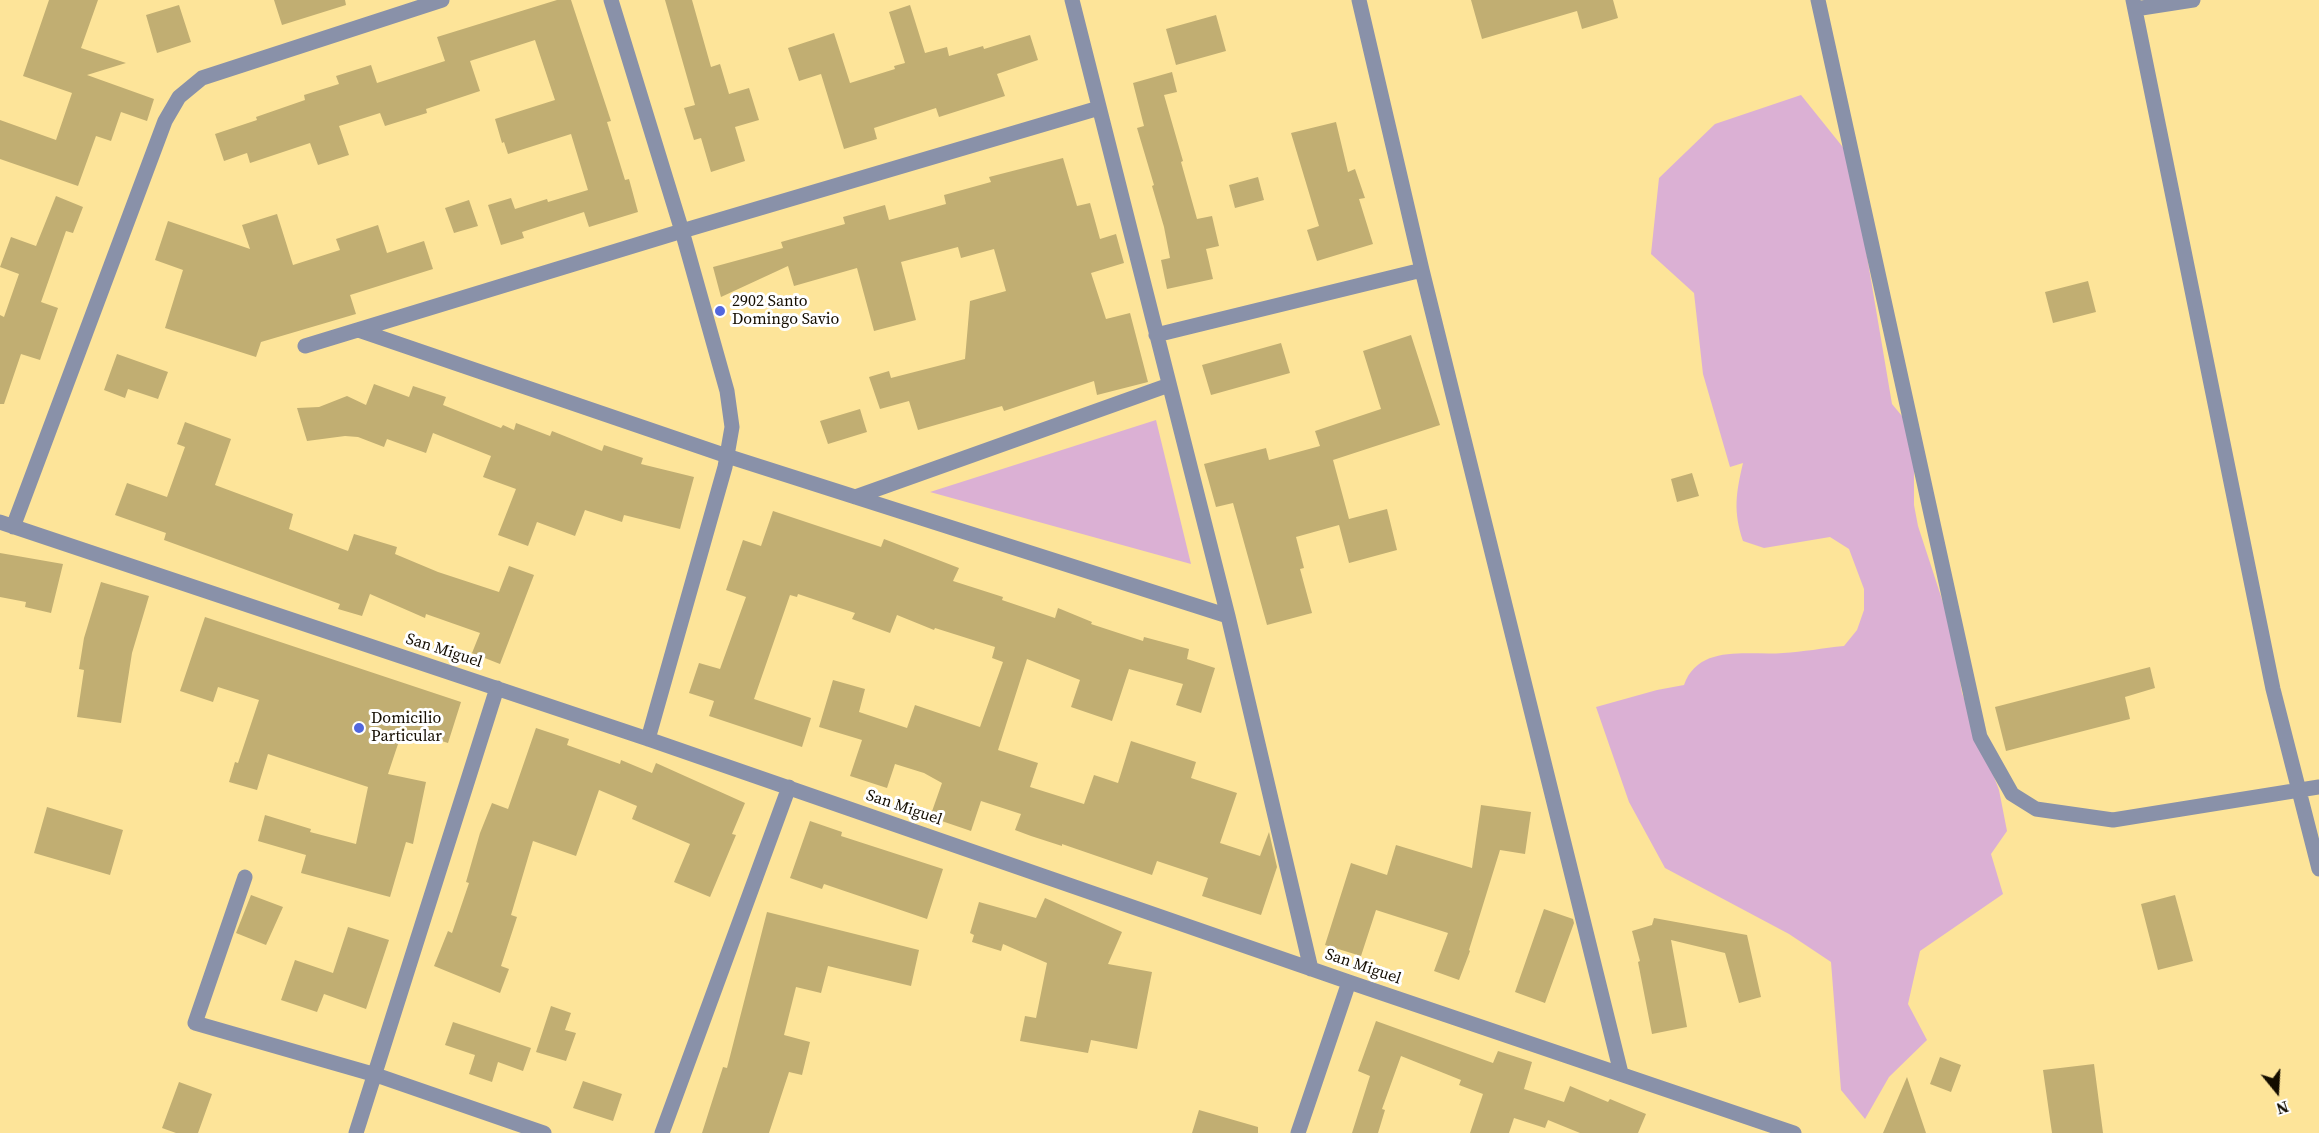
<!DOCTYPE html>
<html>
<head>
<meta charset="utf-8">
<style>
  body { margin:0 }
  #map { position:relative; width:2319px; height:1133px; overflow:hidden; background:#fde499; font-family:"Source Serif 4",serif }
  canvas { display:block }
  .north { position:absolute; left:2247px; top:1061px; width:60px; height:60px; -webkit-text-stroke:4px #fff; paint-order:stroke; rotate:162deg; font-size:16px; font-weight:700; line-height:24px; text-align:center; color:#140d00 }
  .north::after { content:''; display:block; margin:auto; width:21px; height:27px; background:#140d00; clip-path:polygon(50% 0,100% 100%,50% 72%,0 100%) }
</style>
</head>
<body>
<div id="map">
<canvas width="2319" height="1133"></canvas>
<div class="north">N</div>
</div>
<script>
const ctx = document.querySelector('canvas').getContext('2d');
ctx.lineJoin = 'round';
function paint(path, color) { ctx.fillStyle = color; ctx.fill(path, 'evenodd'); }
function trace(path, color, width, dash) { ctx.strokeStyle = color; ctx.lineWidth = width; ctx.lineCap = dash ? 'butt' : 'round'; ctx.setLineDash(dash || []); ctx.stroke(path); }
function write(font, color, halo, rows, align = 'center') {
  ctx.font = font + ' "Source Serif 4",serif'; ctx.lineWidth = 6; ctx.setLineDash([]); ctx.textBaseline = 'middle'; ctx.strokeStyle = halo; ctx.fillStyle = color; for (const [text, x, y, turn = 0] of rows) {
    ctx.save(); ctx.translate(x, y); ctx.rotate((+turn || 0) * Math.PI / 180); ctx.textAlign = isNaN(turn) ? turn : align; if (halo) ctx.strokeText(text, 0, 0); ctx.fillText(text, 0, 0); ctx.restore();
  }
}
const green = new Path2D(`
  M1801 95 1850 156 1892 404 1907 422 1914 462V505L1918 526 1952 630 1962 693 1999 790 2007 831 1991 854 2003 894 1920 951 1908 1004 1927 1040 1889 1077 1865 1119 1841 1090 1831 962 1789 934 1665 868 1629 802 1596 707 1657 690 1684 685C1699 643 1749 656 1783 653 1803 652 1823 648 1844 646L1857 630 1864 610V589L1849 549 1830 537 1764 548 1743 541C1733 511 1736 493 1743 463L1730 467 1703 374 1694 293 1651 254 1659 178 1715 124Z
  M1156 420 1191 564 930 492Z`);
const building = new Path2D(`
  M49 0H98L81 48 126 63 87 75 154 99 147 121 121 112 111 141 96 136 78 186 0 159V120L56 140 72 93 23 76Z
  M274 0H345L346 5 282 25Z
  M557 0H571L611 121 607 122 625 180 629 179 638 212 589 227 584 212 522 232 524 238 501 245 488 205 511 198 515 209 547 199 548 202 588 190 571 134 508 154 504 142 502 143 495 119 555 100 535 40 470 61 480 91 426 109 427 113 385 126 380 113 339 126 349 155 318 165 310 143 250 163 247 153 224 161 215 134 257 120 256 117 305 100 304 95 339 84 336 76 371 65 377 83 445 61 437 37Z
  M665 0H692L711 67 720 64 729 94 749 88 759 120 735 127 745 161 711 172 701 138 694 140 684 108 695 105Z
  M1471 0H1613L1618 18 1582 29 1577 11 1482 39Z
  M179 5 191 42 157 53 146 15Z
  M910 5 925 53 947 47 949 56 983 46 984 49 1030 35 1038 60 997 74 1005 96 939 117 936 108 874 128 877 139 844 149 821 74 799 81 788 48 834 33 850 83 895 69 894 66 905 63 889 12Z
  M1216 15 1226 51 1176 65 1166 29Z
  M1172 72 1177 92 1164 95 1183 161 1181 162 1197 219 1212 216 1219 246 1206 249 1213 279 1167 289 1161 260 1170 258 1164 227 1152 186 1154 185 1137 128 1144 126 1133 83Z
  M1336 122 1348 172 1355 169 1365 198 1359 199 1373 244 1317 261 1307 230 1319 226 1291 133Z
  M1063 158 1077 206 1090 203 1100 239 1116 234 1124 263 1091 273 1106 319 1130 313 1148 382 1097 395 1094 381 1004 411 1002 406 918 430 909 401 880 409 869 377 889 371 891 378 965 359 970 301 1006 291 994 249 961 258 958 247 901 262 916 320 874 331 857 268 794 286 788 266 721 297 713 267 783 248 781 242 845 224 843 217 885 205 889 220 946 204 944 195 991 182 989 177Z
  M1258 177 1264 200 1235 208 1229 185Z
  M56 196 83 207 73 233 66 231 41 302 58 308 40 360 21 354 4 404H0V315L4 317 19 274 0 267 11 237 36 246Z
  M469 200 478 226 454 233 445 208Z
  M277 214 293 265 340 250 336 239 378 225 387 253 424 241 433 269 350 295 356 314 261 342 256 357 165 328 183 270 155 260 168 221 250 249 242 225Z
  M2088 281 2096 312 2053 323 2045 292Z
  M1411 335 1440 425 1333 460 1349 519 1387 509 1397 550 1349 563 1339 525 1296 537 1304 568 1300 569 1312 613 1267 625 1233 503 1216 507 1204 464 1266 448 1269 460 1320 446 1315 431 1381 409 1363 351Z
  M1281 343 1290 373 1211 395 1202 365Z
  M117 354 168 372 158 399 128 389 125 398 104 390Z
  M374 384 409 397 413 386 446 397 443 405 501 428 503 425 514 430 516 423 550 436 552 431 602 451 604 445 643 458 641 464 694 477 680 529 624 515 622 522 585 510 575 536 537 522 528 546 498 535 516 489 483 477 491 456 433 433 426 453 387 439 384 447 358 437 345 436 307 441 297 408 319 407 347 396 366 405Z
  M860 409 867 432 828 444 820 421Z
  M185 422 231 439 215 485 293 514 289 529 348 551 354 534 397 547 395 554 438 572 499 592 509 566 534 575 500 664 472 653 480 633 426 614 425 618 370 594 362 616 338 609 340 604 164 540 166 533 115 515 127 483 167 497 185 447 177 444Z
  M1692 473 1699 496 1677 502 1671 479Z
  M773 511 881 547 884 539 959 568 953 581 1003 597 1002 600 1055 618 1058 608 1092 622 1091 624 1143 641 1144 637 1189 649 1187 659 1215 668 1201 713 1176 705 1183 684 1129 669 1112 721 1071 707 1080 680 1027 659 998 750 1038 763 1030 787 1084 804 1094 775 1118 783 1131 741 1196 762 1191 778 1237 793 1220 843 1260 856 1269 832 1277 867 1261 915 1202 896 1208 878 1157 861 1152 875 1062 844V846L1031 836 1015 830 1021 814 981 801 971 831 930 817 942 783 924 773 895 764 887 788 850 776 862 740 819 727 833 680 865 689 859 712 907 728 915 705 980 727 1003 662 992 658 995 647 935 628 934 630 897 615 890 633 852 619 855 613 798 594 797 597 790 595 754 699 811 718 802 747 709 716 714 701 689 693 699 663 720 669 746 597 726 590 743 540 761 546Z
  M0 553 63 564 51 613 25 607 26 602 0 597Z
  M101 582 149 596 132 653 121 723 77 717 84 670 79 669 84 638Z
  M205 617 461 702 448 743 403 729 388 774 426 782 413 844 406 842 390 897 301 873 306 855 258 841 265 815 311 829 310 832 356 844 368 787 268 754 257 790 229 782 235 762 238 763 259 700 218 687 213 702 180 691Z
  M2150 667 2155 688 2125 697 2130 719 2006 751 1995 707Z
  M536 728 569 739 567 745 620 764 621 760 652 773 656 763 745 803 732 834 736 835 710 897 674 882 690 844 632 819 637 806 599 790 576 856 533 841 511 915 517 917 501 966 509 969 500 993 434 966 448 931 452 933 469 883 466 882 480 833 492 803 508 809Z
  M1481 805 1531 812 1525 854 1500 850 1469 950 1470 951 1459 980 1434 971 1448 933 1376 910 1361 956 1325 945 1351 863 1387 875 1396 845 1472 868Z
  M47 807 123 830 110 875 34 853Z
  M810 821 842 832 841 836 943 869 927 919 824 884 822 889 790 878Z
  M251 895 283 907 266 945 236 933Z
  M2175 895 2193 961 2158 970 2141 904Z
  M1045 898 1122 932 1108 964 1152 972 1137 1049 1091 1040 1088 1053 1020 1041 1025 1016 1036 1018 1047 963 1003 944 1001 951 972 942 974 935 970 933 979 902 1036 918Z
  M1544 909 1573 919 1574 923 1545 1003 1515 992Z
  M767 912 919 950 911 986 828 966 821 993 796 987 784 1035 810 1042 802 1075 789 1072 769 1133H702L723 1067 727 1068Z
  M1654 918 1747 935 1761 997 1739 1003 1725 953 1671 940 1687 1027 1652 1034 1638 962 1640 961 1632 931 1652 925Z
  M348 927 389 940 366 1009 324 994 317 1012 281 1000 295 960 333 973Z
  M551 1006 571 1013 565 1030 576 1033 566 1061 536 1052Z
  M1376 1021 1493 1063 1498 1051 1532 1062 1524 1089 1564 1102 1570 1086 1608 1102 1610 1099 1646 1114 1638 1133H1580L1548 1120 1545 1128 1514 1118 1509 1133H1470L1483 1094 1459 1085 1461 1080 1401 1056 1382 1109 1385 1110 1378 1133H1352L1370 1076 1358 1071Z
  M453 1022 531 1048 523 1071 498 1062 492 1082 469 1074 475 1055 445 1045Z
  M1940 1057 1961 1065 1951 1092 1930 1084Z
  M2094 1064 2103 1133H2052L2043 1070Z
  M1907 1077 1926 1133H1883Z
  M583 1081 622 1094 613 1121 573 1108Z
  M179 1082 212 1094 198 1133H176L162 1128Z
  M1199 1110 1258 1127V1133H1192Z`);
const minor = new Path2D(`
  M611 0 682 231 727 391 732 427 725 467 648 739
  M1072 0 1228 616 1311 969
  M1359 0 1422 270 1621 1073
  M1818 0 1980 737 2012 794 2036 809 2113 820 2319 787
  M2133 0 2273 689 2319 869
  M2135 9 2193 0
  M358 330 727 456 1228 616
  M1156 335 1422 270
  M305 346 682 231 1099 108
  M855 497 1169 385
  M0 522 648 739 1349 982 1794 1133
  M13 527 165 121 179 97 202 78 442 0
  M245 877 195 1023 376 1075 544 1133
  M356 1133 497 688
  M662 1133 789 787
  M1298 1133 1349 982`);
const markers = [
  [720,311,6,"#5267dd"],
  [359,728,6,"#5267dd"]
];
const poiNames = [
  ["2902 Santo",732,302],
  ["Domingo Savio",732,320],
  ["Domicilio",371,719],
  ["Particular",371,737]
];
const streetNames = [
  ["San Miguel",444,651,18],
  ["San Miguel",904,808,19],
  ["San Miguel",1363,967,19]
];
paint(green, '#dbb0d4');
paint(building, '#c1ae72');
trace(minor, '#8991a9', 15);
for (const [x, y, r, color] of markers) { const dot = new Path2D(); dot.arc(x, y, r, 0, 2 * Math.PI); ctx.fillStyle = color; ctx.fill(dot); trace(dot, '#fff', 2); }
write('16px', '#140d00', '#fff', poiNames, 'left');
write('16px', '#140d00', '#fff', streetNames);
</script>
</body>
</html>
